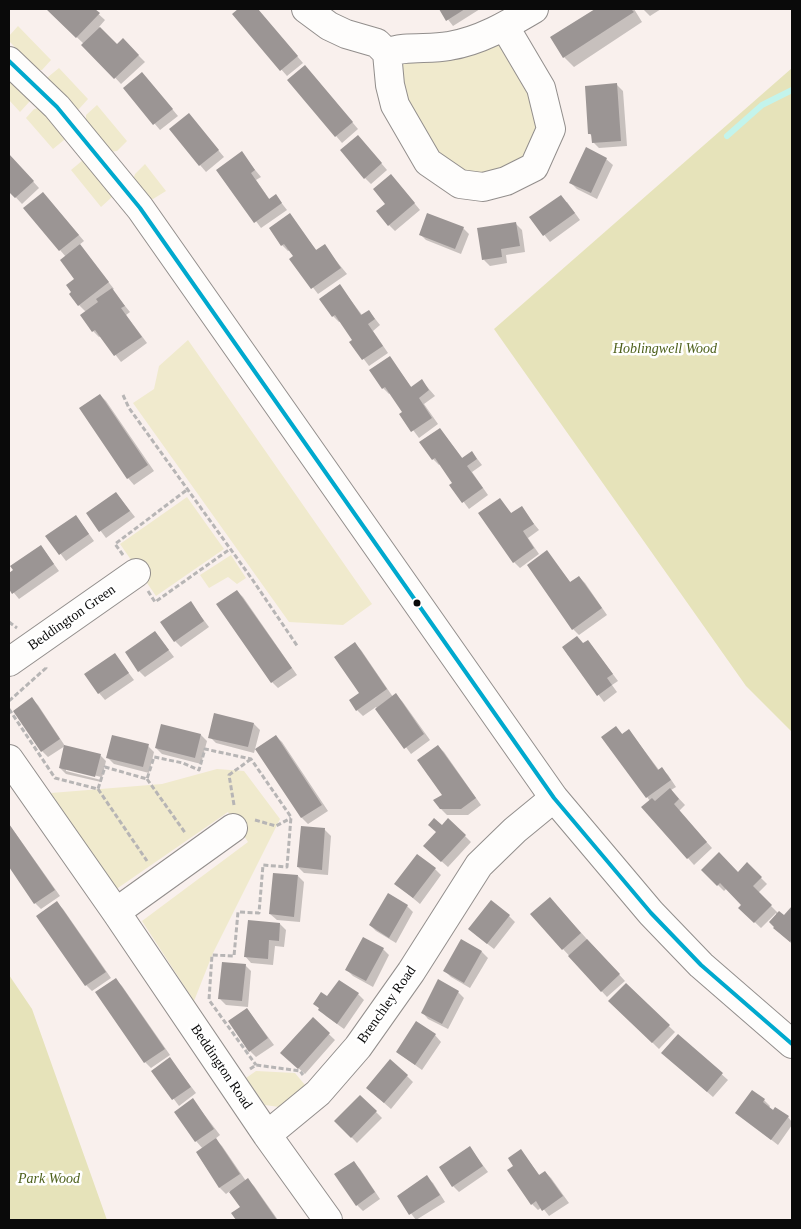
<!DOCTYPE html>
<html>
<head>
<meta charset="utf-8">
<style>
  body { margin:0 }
  #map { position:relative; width:801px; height:1229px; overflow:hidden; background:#f9f0ed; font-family:Georgia,serif }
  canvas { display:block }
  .frame { position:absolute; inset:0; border:10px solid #0a0a0a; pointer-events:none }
</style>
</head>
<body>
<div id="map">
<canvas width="801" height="1229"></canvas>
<div class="frame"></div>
</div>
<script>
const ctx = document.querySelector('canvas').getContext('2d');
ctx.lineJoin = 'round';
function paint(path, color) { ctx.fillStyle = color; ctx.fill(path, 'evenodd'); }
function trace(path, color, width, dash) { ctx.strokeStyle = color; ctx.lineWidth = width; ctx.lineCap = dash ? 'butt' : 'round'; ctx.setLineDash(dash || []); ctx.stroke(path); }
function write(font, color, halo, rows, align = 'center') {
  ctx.font = font + ' Georgia,serif'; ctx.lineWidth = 5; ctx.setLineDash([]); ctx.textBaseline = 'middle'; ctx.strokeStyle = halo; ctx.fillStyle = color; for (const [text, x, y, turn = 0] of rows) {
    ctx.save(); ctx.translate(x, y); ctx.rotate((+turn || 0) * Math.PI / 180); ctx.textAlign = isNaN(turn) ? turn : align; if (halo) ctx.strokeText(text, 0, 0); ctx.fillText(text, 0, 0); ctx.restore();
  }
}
const green = new Path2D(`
  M18 26 51 60 42 70H37L9 41V36Z
  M502 44 537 99 538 149 481 180 452 172 411 128 399 76 403 62Z
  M59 68 88 99 79 109 75 110 48 82V77Z
  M12 80 30 98V101L20 112 9 100V83Z
  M97 105 127 141 117 151 110 152 86 123V115Z
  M39 108 64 135V140L53 149 26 118 34 109Z
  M83 160 113 194 112 197 101 207 71 170Z
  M145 164 166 191 153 199 148 198 133 180 135 174Z
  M188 340 372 604 343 625 289 622 133 403 154 389 159 366Z
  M187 497 224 549 156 596 120 544Z
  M231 555 246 578 237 584 228 577 209 588 200 575Z
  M217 769 244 771 280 819 213 953 194 1001 142 921 248 842 228 812 115 890 51 793 162 784Z
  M256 1071 295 1073 305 1085 279 1107 265 1105 246 1078Z`);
const forest = new Path2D(`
  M792 68V732L746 686 494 329Z
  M9 975 32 1009 107 1220H9Z`);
const shadow = new Path2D(`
  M47 9H93L105 20 99 27 117 46 123 40 145 62 121 84 84 44Z
  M240 9H257L303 63 287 76 233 14Z
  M440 9H480L453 26Z
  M597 9H634L642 22 574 67 564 57 552 38Z
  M643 9H661L650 16Z
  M311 73 358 129 342 143 289 80Z
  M148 80 178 116 160 130 125 89Z
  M617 85 623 91 627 146 599 148 593 142 592 136 589 133Z
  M189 115 224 157 206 172 200 165Z
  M364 143 387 170 371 184 365 178Z
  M241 153 261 177 256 180 270 200 276 196 287 210 261 228 218 170Z
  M9 155 39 188 22 204 9 190Z
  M606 159 613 165 597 199 577 189 571 183Z
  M397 182 420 210 395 231 389 225 387 204Z
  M49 200 84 241 79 245 114 289 112 290 130 312 126 315 147 343 121 362 101 336 99 337 93 331 86 312 79 305 76 279 66 257 60 250Z
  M567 202 580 220 550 242 531 218Z
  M289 215 317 251 324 246 347 274 318 294 291 259 295 257 290 250 288 251 282 245Z
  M516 224 522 230 525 252 506 255 507 263 490 266 484 260Z
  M463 228 469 234 461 254 426 240 420 234Z
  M340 286 362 315 369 311 380 325 373 331 388 353 369 366 351 342 354 340 341 321 339 322 333 316Z
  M390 358 412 388 422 381 435 396 424 404 438 424 419 438 401 414 404 412 390 393 389 394 383 388Z
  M100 395 106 401 154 471 134 485 128 478 81 409Z
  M440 429 463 459 472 452 482 465 472 472 488 495 469 509 451 485 454 483 440 464 439 465 433 459Z
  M116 493 135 517 106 538 88 514Z
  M500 500 512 514 521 508 539 530 528 538 539 554 520 568 514 562Z
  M76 516 94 541 66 561 47 536Z
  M41 546 59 571 19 599 9 587V574Z
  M547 552 571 583 579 577 585 583 607 615 579 635 573 629Z
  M237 591 243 597 297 675 278 688 272 682Z
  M191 603 209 627 181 647 175 641Z
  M155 632 174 657 145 677 139 671Z
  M588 641 618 681 612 685 617 692 604 702 563 648 584 644Z
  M355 644 361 650 393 697 396 695 402 701 430 740 411 754 376 707 363 716 357 710 360 693Z
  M115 655 134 680 105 700 99 693Z
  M32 699 38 705 65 746 48 757 42 751Z
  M254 724 260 730 254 753 216 743 210 737Z
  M162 725 201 735 207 741 201 764 162 754 156 748Z
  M616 727 623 735 634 737 659 770 662 769 668 775 676 787 671 790 685 805 679 811 712 848 694 865 643 807 650 801 603 737Z
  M276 736 282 742 328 811 308 824 302 818 257 749Z
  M148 746 154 752 149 773 114 764 108 758Z
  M438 746 444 752 481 805 468 815H447L441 809 443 795Z
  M100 755 106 761 101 782 66 774 60 768ZM66 768 101 777V780L66 771Z
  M9 824 60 896 41 909 35 903 9 865Z
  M302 827 325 830 331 836 328 875 304 873 298 867Z
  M442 827 465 836 471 842 448 867 431 852Z
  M747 864 767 884 758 893 778 913 784 917 792 908V944L781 934 776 913 761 928 740 908 743 905 727 888 724 891 703 870 738 873Z
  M435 869 441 875 420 904 396 884Z
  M298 876 304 882 300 922 277 920 270 914Z
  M57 903 63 909 111 978 92 991 86 985 38 916Z
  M556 905 625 981 607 997 563 949Z
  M407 906 413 912 396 943 376 931 370 925Z
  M509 916 515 922 494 949 476 935Z
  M280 924 286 930 284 947 275 946 273 965 251 963 245 956Z
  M462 941 482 952 488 958 470 988 451 977 445 971Z
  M383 949 389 955 373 987 353 976 347 970Z
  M245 965 251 971 248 1007 226 1005 220 999Z
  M116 980 122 986 170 1055 151 1068 145 1062Z
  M626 985 675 1032 659 1049 610 1001Z
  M458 992 464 998 448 1029 428 1019 422 1012Z
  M358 994 364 1000 344 1029 326 1016 315 1004 328 998Z
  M247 1009 274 1045 256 1057 250 1051Z
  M313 1019 335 1040 305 1074 288 1059Z
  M435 1035 441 1042 422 1070 397 1052Z
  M678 1035 728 1080 713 1097 669 1059Z
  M170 1059 196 1093 179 1106 153 1071Z
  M407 1076 413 1082 391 1109 367 1088Z
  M360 1096 382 1118 357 1143 336 1121Z
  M193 1100 220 1135 215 1139 222 1146 246 1181 248 1180 254 1186 278 1220H238L233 1213 241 1207 230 1191 226 1194 220 1188 197 1153 203 1149 196 1141 176 1112Z
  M764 1100 770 1106 769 1108 788 1117 792 1122V1125L778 1145 737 1113Z
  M470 1148 488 1172 459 1192 453 1186Z
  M521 1151 540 1176 545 1172 551 1178 569 1203 549 1216 542 1207 538 1210 532 1204 515 1166Z
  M354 1163 360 1169 380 1199 363 1211 357 1205Z
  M427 1177 433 1183 445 1202 416 1220 398 1196Z`);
const stream = new Path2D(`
  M727 136 762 105 792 90`);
const building = new Path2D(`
  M46 9H95L100 13 76 38Z
  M238 9H258L298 56 280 71 232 14Z
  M439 9H465L446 21Z
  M595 9H631L634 12 563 58 550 37Z
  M100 27 117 44 123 38 139 55 114 79 81 45Z
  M305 65 353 122 335 137 287 80Z
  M142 72 173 109 153 125 123 88Z
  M617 83 621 141 592 143 591 134H588L585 86Z
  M189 113 219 150 199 166 169 129Z
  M358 135 382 163 364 179 340 150Z
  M586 147 607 158 591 193 569 183Z
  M242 151 255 170 251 173 269 199 276 194 282 203 254 223 216 170Z
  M9 154 34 181 15 198 9 192Z
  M391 174 415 203 388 226 376 211 385 204 373 189Z
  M43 192 79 235 59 251 23 208Z
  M561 195 575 213 543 236 529 217Z
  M290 213 316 250 325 244 341 268 311 289 289 259 293 256 284 244 281 246 269 228Z
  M427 213 464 227 455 249 419 235Z
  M516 222 520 246 501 249 502 257 482 260 477 228Z
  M80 244 109 282 78 306 69 294 71 292 66 285 74 279 60 260Z
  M340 284 361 315 369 310 375 319 368 324 383 346 362 360 349 342 352 340 335 315 332 317 319 299Z
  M112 288 125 306 121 308 142 337 114 356 95 330 92 332 80 315 98 302 96 299Z
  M390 356 411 387 422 379 429 390 419 398 432 418 411 432 399 414 402 412 385 387 382 389 369 370Z
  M100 394 148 465 127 479 79 408Z
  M440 428 462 458 472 451 477 459 467 466 483 488 462 503 449 485 452 483 435 458 432 460 419 442Z
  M116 492 130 511 99 532 86 513Z
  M500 498 511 513 522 506 534 524 523 531 534 548 513 563 478 513Z
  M76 515 89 534 59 555 45 536Z
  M41 545 54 564 12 594 9 589V573L13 570 10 566Z
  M547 550 570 582 579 576 602 608 572 630 527 565Z
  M237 590 292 668 271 683 216 604Z
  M191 601 204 621 174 642 160 622Z
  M155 631 169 650 138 672 125 652Z
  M577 636 583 643 588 640 613 674 607 678 612 685 597 696 562 647Z
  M355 642 387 689 356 711 349 700 359 693 334 657Z
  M115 653 129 673 98 694 84 674Z
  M396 693 424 734 404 749 375 709Z
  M32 697 60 739 41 752 13 711Z
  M214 713 254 723 248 747 208 738Z
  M161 724 201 734 195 758 155 748Z
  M616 726 622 734 629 729 658 770 662 767 671 780 646 798 601 737Z
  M112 735 149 744 143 767 106 758Z
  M276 735 322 805 301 818 255 749Z
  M64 745 101 754 95 777 59 768Z
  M438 745 476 798 461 809H440L433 800 442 795 417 760Z
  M670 788 679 799 674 804 707 842 687 859 641 807 652 798 655 801Z
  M434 818 442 825 448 818 466 835 441 862 423 846 436 832 428 825Z
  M9 824 55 890 34 904 9 867Z
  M301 826 325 828 322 870 297 867Z
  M719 852 738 872 747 862 762 877 753 886 772 905 754 923 738 908 741 905 720 883 717 886 701 870Z
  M417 854 436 868 413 898 394 884Z
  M273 873 298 875 294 917 269 914Z
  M388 893 408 905 389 938 369 925Z
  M550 897 581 933 562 950 530 914Z
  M491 900 510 915 487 944 468 929Z
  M57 901 106 972 85 986 36 916Z
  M792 906V940L790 942 773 928 774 927 769 922 779 911 784 915Z
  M248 920 280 923 279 941 269 940 268 959 244 957Z
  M363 937 384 948 366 981 345 970Z
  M461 939 482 951 464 983 443 971Z
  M587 939 620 974 601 992 568 956Z
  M222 962 246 964 242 1001 218 999Z
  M116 978 165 1049 144 1063 95 992Z
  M438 979 459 991 442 1024 421 1013Z
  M339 980 359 993 337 1024 318 1010 319 1008 313 1004 321 992 327 996Z
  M626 983 670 1025 652 1043 608 1001Z
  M247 1008 268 1038 249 1052 228 1021Z
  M313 1017 330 1033 298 1069 280 1053Z
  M416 1021 436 1034 415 1065 396 1052Z
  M678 1034 723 1073 707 1092 661 1053Z
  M170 1057 191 1087 172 1100 151 1071Z
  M390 1059 408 1075 384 1103 366 1088Z
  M752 1090 765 1099 763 1102 773 1110 775 1107 789 1116 771 1140 735 1113Z
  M360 1095 377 1111 351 1138 334 1121Z
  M193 1098 214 1129 195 1142 174 1112Z
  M216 1138 240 1174 219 1188 196 1152Z
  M470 1146 483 1166 452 1187 439 1167Z
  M521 1149 539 1175 545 1171 563 1196 542 1211 536 1201 531 1205 507 1170 513 1166 508 1158Z
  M354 1161 375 1192 356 1206 334 1174Z
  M427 1175 440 1195 409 1215 397 1196Z
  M248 1178 259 1194 277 1220H236L231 1213 240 1207 229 1192Z`);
const path = new Path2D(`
  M123 395 129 408 252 579 298 647
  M123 555 115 544 188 489
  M148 591 155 602 230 549
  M9 622 17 628
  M9 701 46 668 45 666
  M9 709 55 778 98 789 105 767 147 779 154 757 183 763 199 770 205 749 251 759 291 817 287 867 263 865 259 913 238 912 234 956 212 955 209 1000 256 1065
  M147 779 186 834
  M98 789 147 861
  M234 805 229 775 251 759
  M255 820 276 826 291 818
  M250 1069 256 1065 300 1071 303 1075`);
const minor = new Path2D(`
  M306 9 329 26 346 34 377 43 387 53 390 85 395 105 428 162 460 184 483 187 506 181 534 167 551 129 541 88 505 27
  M387 53C405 45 429 50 449 46 480 41 507 25 534 9
  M9 61 57 107 140 208 554 798 651 913 701 965 792 1044
  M9 662 136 573
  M9 759 116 912 267 1135 328 1220
  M116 912 233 828
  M267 1135 318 1093 358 1047 411 972 479 865 515 830 554 798`);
const bus1 = new Path2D(`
  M9 61 57 107 140 208 554 798 651 913 701 965 792 1044`);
const markers = [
  [417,603,4.5,"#0a0a0a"]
];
const parkNames = [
  ["Hoblingwell Wood",665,349],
  ["Park Wood",49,1179]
];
const streetNames = [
  ["Beddington Green",72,618,-35],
  ["Brenchley Road",387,1005,-55],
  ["Beddington Road",221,1067,56]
];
paint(green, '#f0eacd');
paint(forest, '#e6e3ba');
paint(shadow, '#0003');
trace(stream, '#c3f4ec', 6);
paint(building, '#9b9594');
trace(minor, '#928e8c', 30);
trace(path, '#b7b5b5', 3, [5, 2.5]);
trace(minor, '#fefdfc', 28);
trace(bus1, '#00a9ce', 4);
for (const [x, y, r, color] of markers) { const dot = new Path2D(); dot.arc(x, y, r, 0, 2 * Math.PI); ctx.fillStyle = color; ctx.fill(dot); trace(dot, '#fff', 2); }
write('italic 14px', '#4d601b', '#fff', parkNames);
write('14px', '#0a0a0a', '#fff', streetNames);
</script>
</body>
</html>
